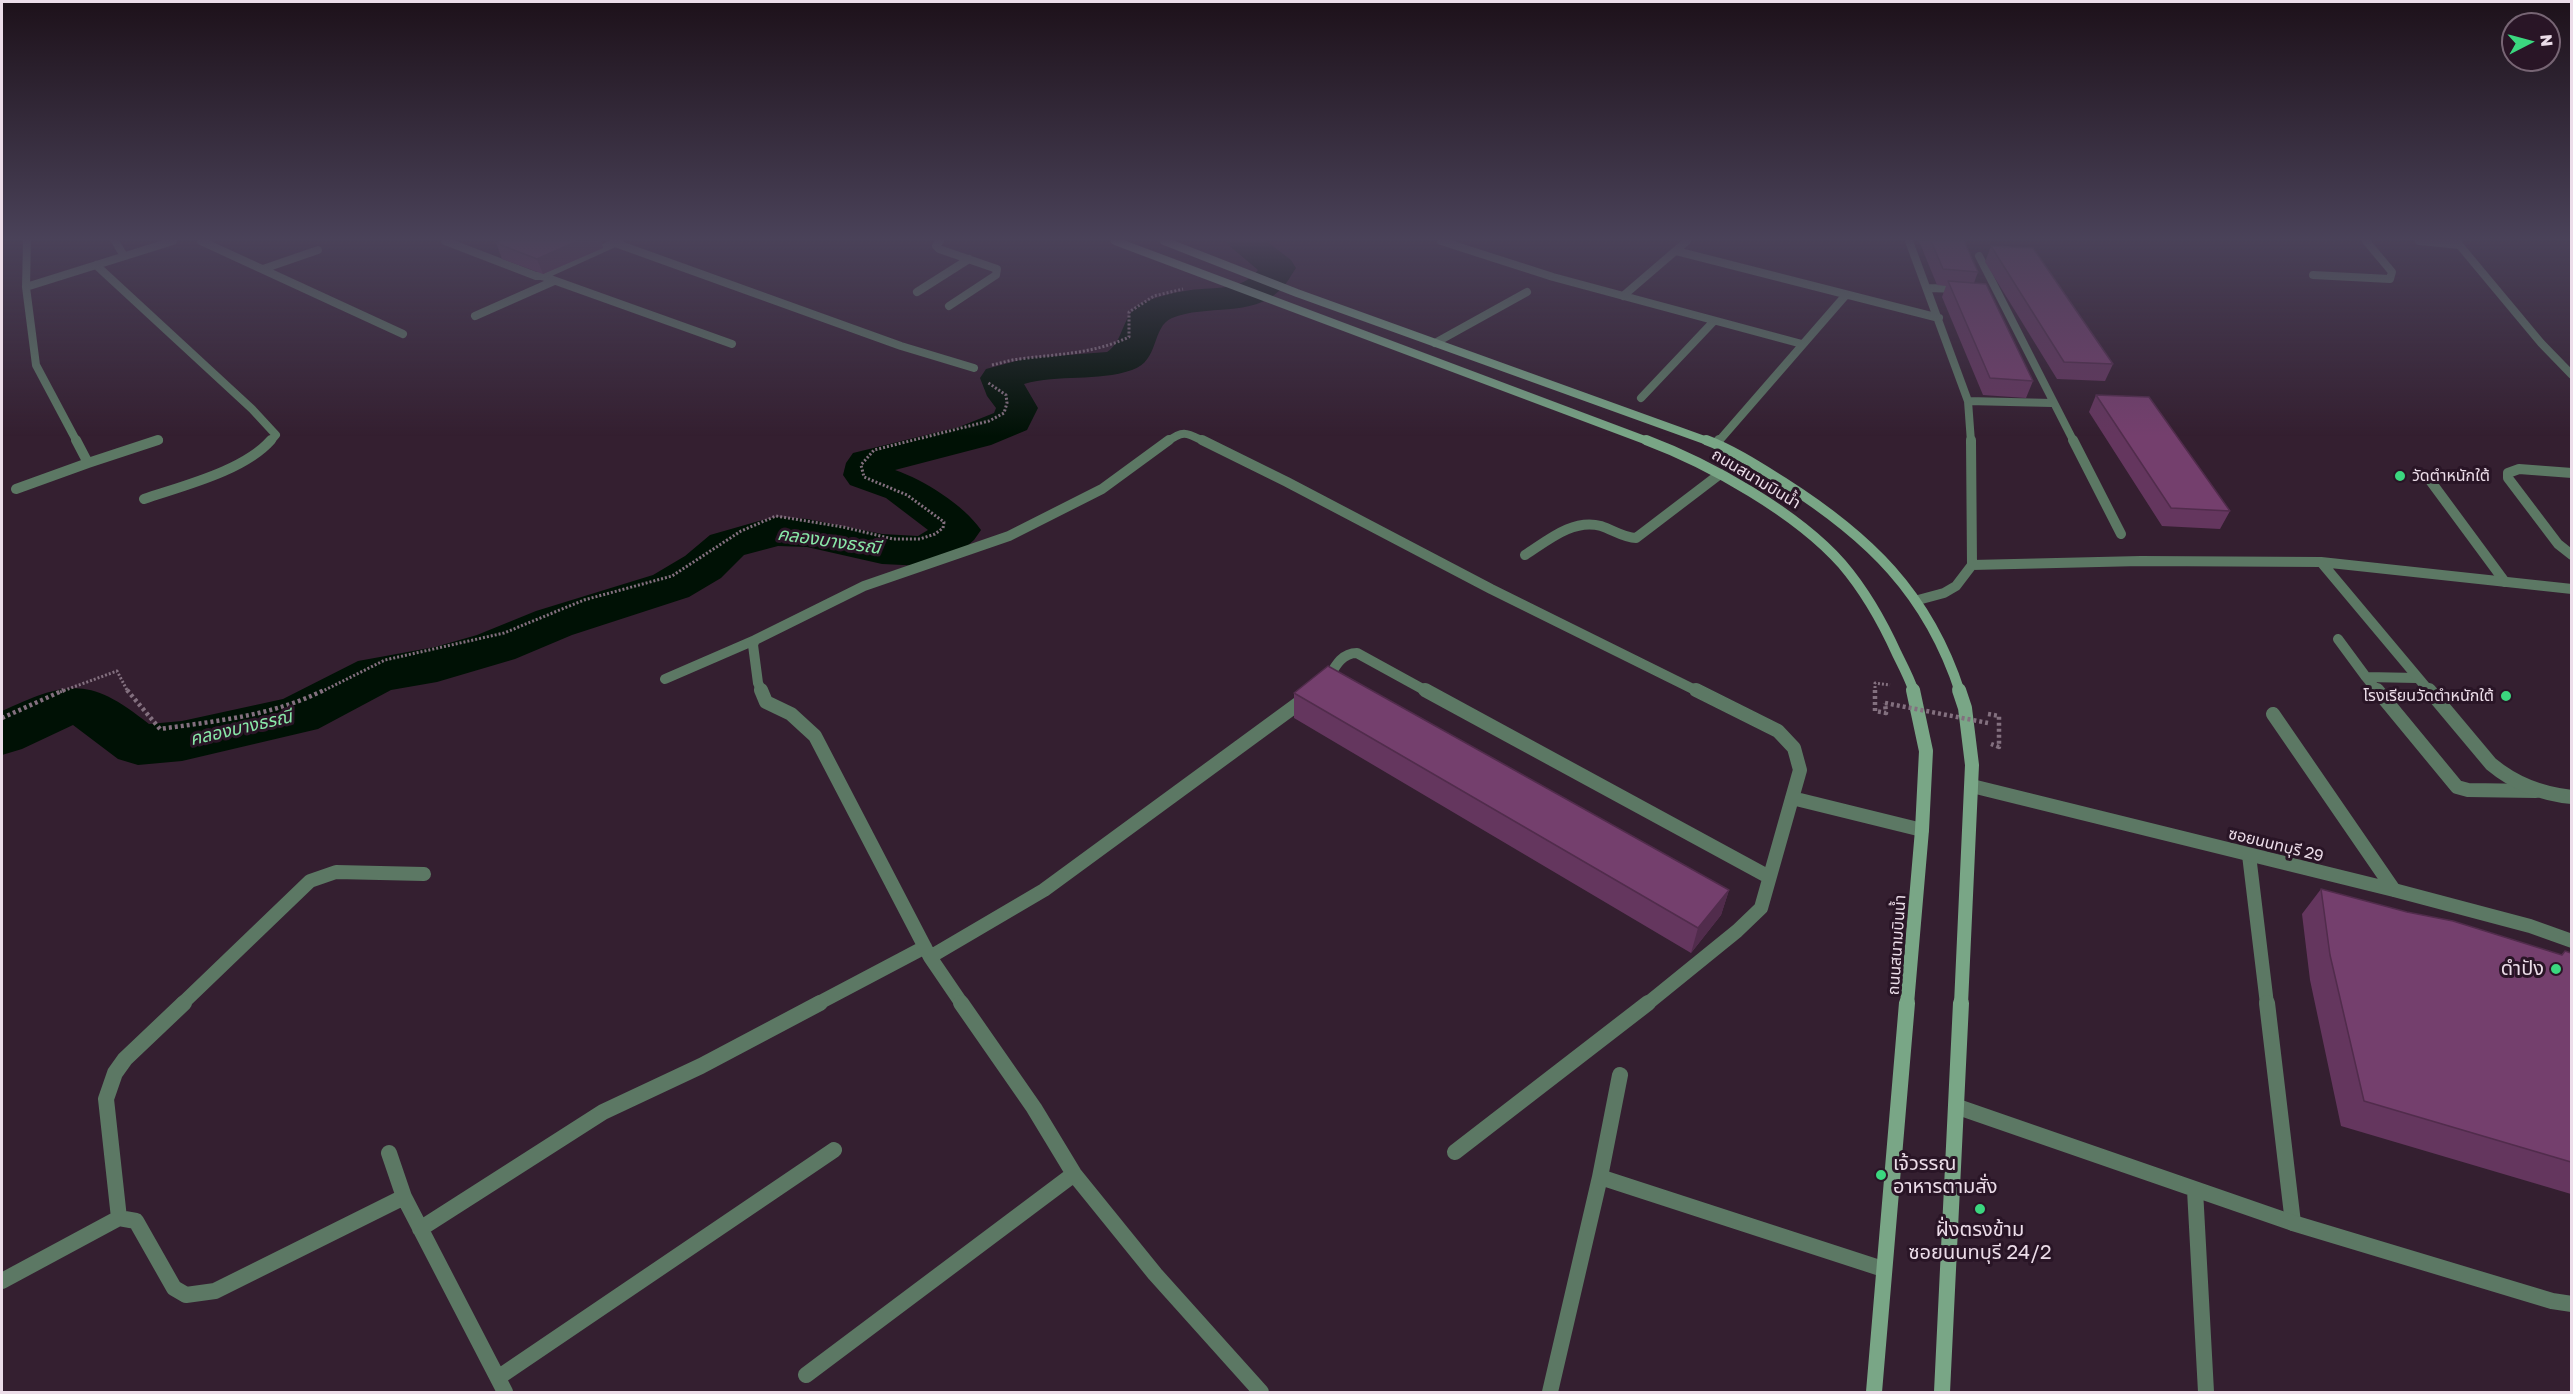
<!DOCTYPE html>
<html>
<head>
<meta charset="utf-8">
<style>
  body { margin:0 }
  #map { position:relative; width:2573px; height:1394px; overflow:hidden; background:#341f30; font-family:"Golos Text",sans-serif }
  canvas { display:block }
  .frame { position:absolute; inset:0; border:3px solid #ecdde9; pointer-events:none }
  .north { position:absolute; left:2501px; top:12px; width:60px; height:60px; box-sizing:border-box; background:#291526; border:2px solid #776574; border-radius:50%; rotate:84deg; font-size:16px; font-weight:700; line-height:24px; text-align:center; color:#ecdde9 }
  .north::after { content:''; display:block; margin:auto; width:21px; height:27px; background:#3bd77f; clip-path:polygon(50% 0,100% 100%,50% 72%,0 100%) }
</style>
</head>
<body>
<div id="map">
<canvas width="2573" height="1394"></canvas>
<div class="frame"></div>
<div class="north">N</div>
</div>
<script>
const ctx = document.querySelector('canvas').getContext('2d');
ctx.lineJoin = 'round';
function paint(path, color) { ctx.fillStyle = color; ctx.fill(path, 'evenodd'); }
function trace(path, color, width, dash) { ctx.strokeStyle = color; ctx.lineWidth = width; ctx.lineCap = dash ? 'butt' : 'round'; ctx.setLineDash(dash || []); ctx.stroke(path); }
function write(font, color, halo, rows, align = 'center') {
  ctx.font = font + ' "Golos Text","Noto Sans Thai",sans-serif'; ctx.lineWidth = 6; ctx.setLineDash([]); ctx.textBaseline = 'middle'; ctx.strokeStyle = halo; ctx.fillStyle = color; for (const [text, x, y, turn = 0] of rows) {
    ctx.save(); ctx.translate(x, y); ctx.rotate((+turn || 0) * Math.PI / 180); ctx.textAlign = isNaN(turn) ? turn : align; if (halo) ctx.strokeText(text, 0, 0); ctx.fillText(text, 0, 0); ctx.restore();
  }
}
const river = new Path2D(`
  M1226 241H1266L1291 260 1296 268C1291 275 1287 284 1280 290 1252 318 1206 304 1172 318 1151 327 1160 361 1132 370 1097 382 1059 374 1024 384L1038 408 1027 430 991 445 895 470C924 480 964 505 981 530L974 540 958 554 924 566 882 564 807 547 778 546 744 555 721 578 689 597 572 635 515 659 437 682 391 690 318 729 182 761 138 765 118 759 73 725 22 749 2 755V711C68 680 91 677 149 724L182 721 283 699 358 661 435 647 477 635 536 611 653 575 685 556 710 535 759 521 776 517 807 519 882 534 918 536 928 530 886 498 850 485 843 475 846 463 853 453 959 427 994 413 996 408 987 396 980 378 986 369 1027 358 1107 352C1125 341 1121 312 1144 302 1157 297 1171 293 1185 291 1210 286 1241 293 1258 270L1232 248Z`);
const pathFar1 = new Path2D(`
  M992 365C1001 363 1010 360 1019 359 1058 354 1093 354 1129 337V312L1154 296 1183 289
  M60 692 117 671 128 692
  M321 692 385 660 504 633 584 600 672 576 741 531 776 516 843 527 893 539H920L935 534 943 528 944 522 907 495 864 477 861 465 874 450 989 421 1004 413 1007 403 1006 395 987 382
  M1875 692V683L1890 685`);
const path = new Path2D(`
  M127 690 160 729C216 721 272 716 324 690
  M1875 690V711L1886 713 1885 703
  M1988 714 1999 716V747L1991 744
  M2 718 64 690`);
const laneFar3 = new Path2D(`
  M2419 241 2459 245
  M2313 275 2390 279 2392 272 2366 241`);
const laneFar2 = new Path2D(`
  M2572 473 2519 469 2508 473V478L2558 544 2572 555
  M2429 479 2505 582
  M2338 639 2366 677
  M2378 692 2366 677 2417 678`);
const laneFar1 = new Path2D(`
  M2377 690 2457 787 2468 790 2536 791
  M2249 855 2267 1004`);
const lane = new Path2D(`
  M2267 1003 2293 1223`);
const streetFar3 = new Path2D(`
  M27 241 26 287 36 365 77 442
  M115 241 124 256
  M201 241 403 334
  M445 241 536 276H542L732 344
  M940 241 936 246 939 249 997 269 996 275 949 306
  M1441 241 1553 277 1802 344
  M1909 241 1968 401 1971 442
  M2456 241 2541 343 2572 375
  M615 243 901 346 974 368
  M1676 251 1939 318
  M1979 256 2074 442
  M96 265 252 409 276 435 270 442
  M263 269 318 250
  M542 276 619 241
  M26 287 173 241
  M1927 288 1960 289
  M917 292 969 259
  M1623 296 1687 241
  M475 316 554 281
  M1435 343 1527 292
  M1641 398 1713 322
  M1968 401 2052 403
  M153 442 159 440
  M1167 442C1184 429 1187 433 1205 442
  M1718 442 1845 296`);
const streetFar2 = new Path2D(`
  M76 440 88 463 158 440
  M1202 440 1287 482 1491 589 1699 692
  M2073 440 2121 534
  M1716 444 1719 440
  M16 489 88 463
  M144 499C182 486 244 471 271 440
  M1525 555C1547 541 1573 518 1601 526 1613 530 1624 538 1636 538L1720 474
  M2321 562 2430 692
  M1972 565 2141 561 2321 562 2572 589
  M1918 600 1944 593 1956 586 1972 565 1971 440
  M665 679 755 640
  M1326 682C1334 669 1340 653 1357 653L1428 692
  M762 692 758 683 753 645 755 640 864 586 1009 536 1102 489 1169 440`);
const streetFar1 = new Path2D(`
  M761 690 766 702 791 714 815 736 930 957 962 1004
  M1425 690 1769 877
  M2429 690 2491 764C2515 784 2541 794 2572 797
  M2273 714 2394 890
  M1972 786 2394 890 2530 926 2572 941
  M1792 798 1922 830
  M930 957 1044 890 1306 698
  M182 1004 310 881 336 872 424 874
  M817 1004 925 947
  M1647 1004 1737 931 1761 908 1800 770 1794 748 1778 731 1696 690`);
const street = new Path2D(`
  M961 1003 1034 1108 1074 1174 1155 1274 1261 1392
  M1958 1107 2293 1223 2552 1301 2572 1304
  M1455 1152 1648 1003
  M389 1153 404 1197 505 1392
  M1600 1177 1883 1269
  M2195 1190 2206 1392
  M119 1218 106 1099 115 1073 125 1059 184 1003
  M420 1229 603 1112 701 1066 820 1003
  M2 1281 119 1218 136 1221 174 1288 186 1295 215 1291 404 1197
  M806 1375 1074 1174
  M499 1377 834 1150
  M1550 1392 1600 1177 1620 1075`);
const secondaryFar3 = new Path2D(`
  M1115 241 1650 442
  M1164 241 1297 293 1710 442`);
const secondaryFar2 = new Path2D(`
  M1646 440C1710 464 1797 513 1842 564 1865 591 1883 623 1897 654 1903 666 1910 679 1914 692
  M1706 440C1733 450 1759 467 1783 482 1868 536 1928 593 1960 692`);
const secondaryFar1 = new Path2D(`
  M1959 690 1965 708 1972 765 1961 1004
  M1907 1004 1922 830 1926 751 1913 690`);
const secondary = new Path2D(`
  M1874 1392 1907 1003
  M1942 1392 1961 1003`);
const pathBridge = new Path2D(`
  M1885 703 1988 723`);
const wall = new Path2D(`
  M501 241H601L603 248 543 274 502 259 496 243Z
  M1919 241H1964L1978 272 1974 283 2033 381 2026 398 1983 395 1942 297 1946 286 1937 285Z
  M1991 246 2113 364 2105 381 2057 379 1985 262Z
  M2096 395 2230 511 2220 529 2162 526 2089 412Z
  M1294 693 1729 890 1721 915 1691 953 1294 718Z
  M2321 889 2561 955 2565 951 2571 953V1194L2341 1126 2310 980 2302 914Z`);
const shadedWall = new Path2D(`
  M577 241H601L603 248 543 274 537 259Z
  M1729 890 1721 915 1691 953 1698 928Z`);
const building = new Path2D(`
  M501 241H577L537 259 496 243Z
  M1931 241H1964L1978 272 1943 269Z
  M1991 246 2033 248 2113 364 2064 362Z
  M1948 281 1986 284 2033 381 1990 378Z
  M2096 395 2149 397 2230 511 2171 508Z
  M1328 666 1729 890 1698 928 1294 693Z
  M2321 889 2407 912 2453 921 2562 955 2565 951 2571 953V1162L2364 1101 2330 955Z`);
const markers = [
  [2400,476,6,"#3bd77f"],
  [2506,696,6,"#3bd77f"],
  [2556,969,6,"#3bd77f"],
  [1881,1175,6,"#3bd77f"],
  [1980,1209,6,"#3bd77f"]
];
const poiNames = [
  ["วัดตำหนักใต้",2412,476],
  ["โรงเรียนวัดตำหนักใต้",2494,696,"right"]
];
const streetNames = [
  ["ถนนสนามบินน้ำ",1756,479,31],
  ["ซอยนนทบุรี 29",2276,845,14],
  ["ถนนสนามบินน้ำ",1897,945,-86]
];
const waterNames = [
  ["คลองบางธรณี",829,541,8],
  ["คลองบางธรณี",241,728,-13]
];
const nearPoinames = [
  ["ดำปัง",2544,969],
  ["เจ้วรรณ",1893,1164,"left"],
  ["อาหารตามสั่ง",1893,1187,"left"],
  ["ฝั่งตรงข้าม",1980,1230,"center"],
  ["ซอยนนทบุรี 24/2",1980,1253,"center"]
];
paint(river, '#001105');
trace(pathFar1, '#83707f', 3, [2, 2]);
trace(path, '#83707f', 4.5, [3, 3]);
trace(laneFar3, '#5c7864', 8);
trace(laneFar2, '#5c7864', 10);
trace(laneFar1, '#5c7864', 14);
trace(lane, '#5c7864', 16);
trace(streetFar3, '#5c7864', 8);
trace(streetFar2, '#5c7864', 10);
trace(streetFar1, '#5c7864', 14);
trace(street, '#5c7864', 16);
trace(secondaryFar3, '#79a686', 8);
trace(secondaryFar2, '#79a686', 10);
trace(secondaryFar1, '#79a686', 14);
trace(secondary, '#79a686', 16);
trace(pathBridge, '#83707f', 4.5, [3, 3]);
paint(wall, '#64365e');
paint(shadedWall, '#512c4c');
paint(building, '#743f6d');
trace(building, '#512c4c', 1.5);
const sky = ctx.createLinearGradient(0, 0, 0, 436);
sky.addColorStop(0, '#1d111a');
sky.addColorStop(0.55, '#4a4259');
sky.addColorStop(1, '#4a425900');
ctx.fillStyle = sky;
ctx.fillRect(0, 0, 2573, 436);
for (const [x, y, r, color] of markers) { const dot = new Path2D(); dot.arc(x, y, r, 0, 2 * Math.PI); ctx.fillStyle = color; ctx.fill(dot); trace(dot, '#291526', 2); }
write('16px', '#ecdde9', '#291526', poiNames, 'left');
write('16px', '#ecdde9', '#291526', streetNames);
write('italic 18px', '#89e8a8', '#291526', waterNames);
write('20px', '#ecdde9', '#291526', nearPoinames, 'right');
</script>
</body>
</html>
